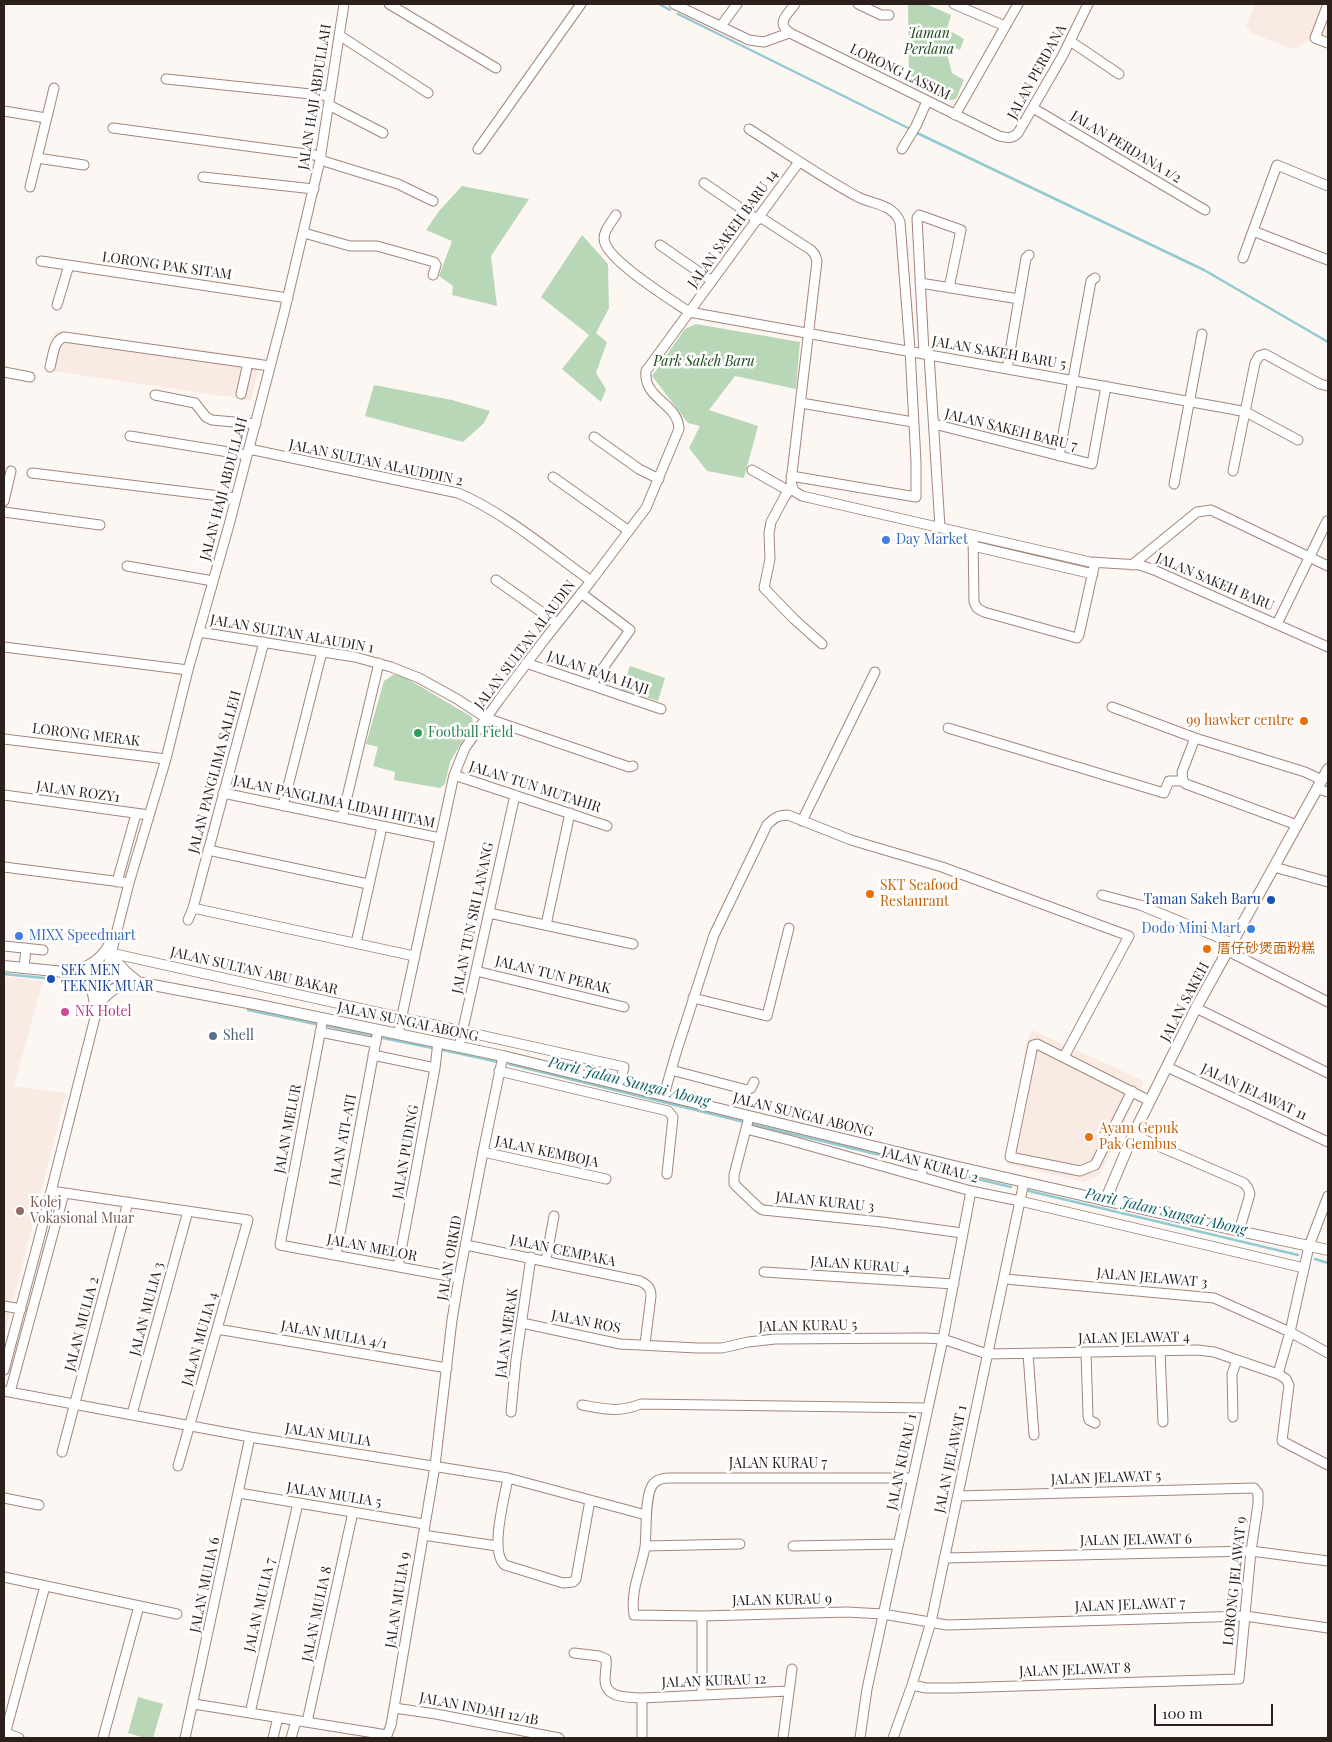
<!DOCTYPE html>
<html>
<head>
<meta charset="utf-8">
<style>
  body { margin:0 }
  #map { position:relative; width:1332px; height:1742px; overflow:hidden; background:#fdf7f4; font-family:"Playfair Display",serif }
  canvas { display:block }
  .frame { position:absolute; inset:0; border:5px solid #2b201c; pointer-events:none }
  .scale { position:absolute; left:1154px; top:1704px; width:119px; height:22px; box-sizing:border-box; border:2px solid #2b201c; border-top:0; padding-left:6px; font-size:15px; line-height:18px; white-space:nowrap; color:#2b201c; -webkit-text-stroke:4px #fff; paint-order:stroke }
</style>
</head>
<body>
<div id="map">
<canvas width="1332" height="1742"></canvas>
<div class="frame"></div>
<div class="scale">100 m</div>
</div>
<script>
const ctx = document.querySelector('canvas').getContext('2d');
ctx.lineJoin = 'round';
function paint(path, color) { ctx.fillStyle = color; ctx.fill(path, 'evenodd'); }
function trace(path, color, width, dash) { ctx.strokeStyle = color; ctx.lineWidth = width; ctx.lineCap = dash ? 'butt' : 'round'; ctx.setLineDash(dash || []); ctx.stroke(path); }
function write(font, color, halo, rows, align = 'center') {
  ctx.font = font + ' "Playfair Display","Noto Sans SC",serif'; ctx.lineWidth = 5; ctx.setLineDash([]); ctx.textBaseline = 'middle'; ctx.strokeStyle = halo; ctx.fillStyle = color; for (const [text, x, y, turn = 0] of rows) {
    ctx.save(); ctx.translate(x, y); ctx.rotate((+turn || 0) * Math.PI / 180); ctx.textAlign = isNaN(turn) ? turn : align; if (halo) ctx.strokeText(text, 0, 0); ctx.fillText(text, 0, 0); ctx.restore();
  }
}
const built = new Path2D(`
  M1255 4H1328V46L1313 40 1305 42 1296 49 1289 48 1251 33 1246 25Z
  M55 331 261 358 251 400 46 370Z
  M4 977 43 981 14 1086 66 1093 6 1330H4Z
  M1032 1030 1144 1081 1099 1176 1085 1182 1007 1164 1026 1044Z`);
const green = new Path2D(`
  M908 4H926L951 15 947 29 964 39 960 50 951 46 947 54 952 73 964 80 956 99 947 101 909 83Z
  M462 186 529 199 491 256 497 306 452 295 453 286 439 276 452 241 426 230 439 211Z
  M582 235 608 264 609 308 596 333 607 342 596 373 606 389 601 402 562 369 589 335 541 297Z
  M696 324 800 342 796 389 735 376 709 410 758 426 744 478 707 471 689 448 700 426 688 423 652 376 685 329Z
  M374 385 452 400 490 411 484 423 463 442 365 416Z
  M630 666 665 678 658 701 622 690Z
  M393 675H401L472 717 473 723 450 762 445 784 440 788 394 780 395 772 373 766 378 747 366 744 384 681Z
  M138 1697 163 1704 153 1738H145L128 1733Z`);
const stream = new Path2D(`
  M659 4 670 10
  M678 14 908 128
  M917 133 1204 270 1328 342
  M4 974 44 978
  M71 981 86 987
  M124 992 130 990
  M248 1010 315 1024
  M328 1026 372 1035
  M383 1038 432 1048
  M443 1050 498 1062
  M509 1064 744 1122
  M751 1124 922 1165
  M927 1167 1011 1187
  M1029 1191 1298 1255
  M1315 1259 1328 1263`);
const minor = new Path2D(`
  M389 4 496 68
  M674 4 749 40 764 42 789 33
  M795 4C786 16 775 24 792 34L999 136C1007 138 1012 139 1018 133L1063 55 1088 4
  M858 4 881 15H889
  M954 4 1005 26
  M1328 4 1315 38 1328 43
  M721 26 737 4
  M339 35 428 93
  M1070 41 1119 74
  M166 79 330 96
  M329 105 383 133
  M1033 108 1205 210
  M4 111 46 118
  M955 115 1018 4
  M113 128 321 156
  M749 129C785 152 821 177 858 197 874 205 893 204 900 222L910 350 916 462V497L791 476
  M478 149 581 4
  M902 149 916 126 927 101
  M37 158 84 165
  M320 160 398 184 433 201
  M203 177 314 189
  M704 183 758 220
  M30 187 54 88
  M616 215C611 223 601 233 605 243 612 263 670 299 689 312L1231 409 1246 412 1298 440
  M760 217 811 250 815 255 817 261 791 482 794 491 802 496 1090 562 1140 565 1154 570 1328 647
  M1253 231 1328 260
  M304 233 350 246H377L434 262 436 265 433 275
  M660 245 712 281
  M1243 258 1277 165 1328 186
  M41 261 288 298
  M920 283 1019 299
  M57 305 69 265
  M924 353 917 218 919 215 961 230 949 288
  M929 354 940 527
  M50 367C53 357 53 341 64 337L270 366
  M1007 369 1026 258 1029 255
  M4 372 30 377
  M241 394 248 363
  M155 395 195 403 206 417 212 420 256 424
  M801 403 913 422
  M934 424 1092 464 1106 386
  M130 436 247 455
  M594 437 639 469 659 479
  M249 449 458 493C502 511 552 553 591 581
  M1059 456 1091 281 1095 278
  M752 470 789 491
  M1233 471 1255 363 1259 356 1265 354 1320 384 1328 386
  M32 473 236 498
  M553 477 629 531
  M1174 484 1202 334
  M792 487 785 496 771 522 769 533 770 559 764 588 794 619 822 644
  M4 501 11 471
  M4 512 100 525
  M973 535 974 602 977 608 984 612 1077 638 1079 635 1095 562
  M973 546 1093 574
  M1132 565 1197 512 1211 510 1328 566
  M127 566 213 581
  M496 580 557 623
  M581 593 630 630 591 685
  M1277 624 1327 521
  M199 632 355 657 391 667 419 678 457 699 486 718 629 767 633 766
  M4 647 188 670
  M526 663 661 709
  M1112 707 1195 738 1305 772 1322 780
  M948 728 1164 793 1169 781H1183
  M1195 738 1182 772 1183 781 1186 784 1297 825
  M4 739 166 759
  M454 775 607 826
  M1317 789 1328 792
  M223 793 440 838
  M4 795 149 815
  M283 806 322 652
  M342 818 379 663
  M802 821 875 672
  M208 850 368 884
  M4 867 129 883
  M1274 867 1328 882
  M117 882 136 814
  M1102 895 1140 905 1232 943
  M193 908 414 956
  M489 913 633 944
  M188 920 193 908 264 642
  M546 925 570 813
  M356 943 382 827
  M4 946 43 950
  M1228 951 1328 1002
  M111 953 624 1067 620 1084
  M24 968 26 948
  M476 971 624 1007
  M693 998 767 1016 789 928
  M1196 1008 1328 1073
  M323 1018 280 1245 459 1278
  M320 1032 376 1043
  M398 1034 454 775 465 748 499 700 545 639 591 581 646 508 679 429C678 403 643 399 646 371L799 162
  M459 1047 515 795
  M373 1055 435 1068
  M1167 1067 1328 1142
  M671 1070 747 1090 751 1088 754 1082
  M499 1071 668 1111 673 1117 667 1174
  M1132 1091 1095 1165 1080 1171 1010 1157 1033 1045 1037 1044 1150 1101
  M664 1095 676 1053 714 935 767 825C774 818 778 815 788 815L851 840 942 867 1129 936 1064 1057
  M749 1117 734 1175V1184L758 1207 763 1210 882 1222 962 1233
  M746 1129 789 1140 971 1191 1020 1201 1304 1268
  M1133 1135 1244 1183 1248 1188 1250 1194 1239 1231
  M483 1152 606 1179
  M920 1176 927 1159
  M51 1191 248 1220 178 1466
  M466 1245 640 1281C647 1285 651 1287 651 1296L645 1344
  M336 1255 378 1030
  M546 1260 554 1216
  M398 1267 435 1068 438 1042
  M764 1272 954 1284
  M1005 1279 1214 1298 1290 1332 1328 1353
  M4 1306 21 1309
  M522 1323 620 1344 697 1348H722L748 1342 775 1339 924 1338 943 1339 987 1354 1198 1350 1214 1352 1278 1374 1286 1379 1289 1385 1282 1441 1328 1465
  M217 1329 447 1368
  M1160 1351 1163 1422
  M1086 1352 1088 1416 1089 1420 1095 1423
  M1028 1354 1034 1435
  M4 1370 39 1239 129 883 166 759 188 670 229 525 284 313 320 160 344 4
  M1278 1374 1290 1332 1309 1246 1328 1196
  M4 1391 250 1437 508 1478 646 1515
  M10 1392 64 1193
  M582 1405C605 1409 618 1413 641 1404L927 1408
  M511 1412 516 1360 531 1257
  M132 1414 188 1211
  M1233 1417 1232 1374 1237 1360
  M62 1452 128 1202
  M508 1478C505 1496 489 1553 505 1565L563 1583 573 1582 576 1579 590 1500
  M912 1478H669C664 1478 658 1479 654 1483 644 1493 647 1532 645 1547 641 1570 630 1591 634 1615L702 1616 847 1612 883 1614 947 1625 1245 1616 1328 1628
  M239 1493 424 1524
  M4 1498 39 1505
  M423 1535 497 1546
  M645 1546 740 1544
  M793 1546 898 1544
  M944 1558 1251 1551 1328 1561
  M4 1577 177 1614
  M574 1653 599 1656 606 1659C607 1667 605 1672 605 1679 605 1699 627 1697 642 1698L788 1691
  M912 1685 926 1688H954L1239 1679 1251 1551 1258 1504V1493L1254 1488 958 1496
  M702 1694V1616
  M642 1698V1738
  M194 1704 387 1735
  M394 1708 436 1714 559 1738
  M250 1713 298 1503
  M307 1722 353 1512
  M4 1732 19 1738
  M4 1738 45 1586
  M103 1738 139 1606
  M185 1738 250 1437
  M273 1738 278 1717
  M291 1738 296 1721
  M386 1738 391 1725 394 1708 435 1466 452 1320 459 1278 483 1152 503 1056
  M783 1738 792 1669
  M860 1738 867 1689 943 1339 971 1191
  M893 1738 912 1685 931 1622 1024 1182`);
const tertiary = new Path2D(`
  M111 956 125 971 137 981
  M4 966 105 976 259 1005 503 1056 954 1166 1239 1231 1328 1250
  M75 972C97 963 104 956 115 935
  M76 975C95 984 93 994 96 1013
  M99 1003C109 992 116 985 131 984
  M1105 1201 1133 1135 1196 1008 1328 769`);
const markers = [
  [886,540,5,"#3f7fe0"],
  [1304,721,5,"#e8710a"],
  [418,733,5,"#2e9e5b"],
  [870,894,5,"#e8710a"],
  [1271,900,5,"#1a4fb4"],
  [1251,929,5,"#3f7fe0"],
  [19,936,5,"#3f7fe0"],
  [1207,949,5,"#e8710a"],
  [51,979,5,"#1a4fb4"],
  [65,1012,5,"#d1479c"],
  [213,1036,5,"#5c6f8a"],
  [1089,1137,5,"#e8710a"],
  [20,1211,5,"#8d6e63"]
];
const parkNames = [
  ["Taman",929,34],
  ["Perdana",929,50],
  ["Park Sakeh Baru",704,362]
];
const streetNames = [
  ["LORONG LASSIM",900,72,26],
  ["JALAN PERDANA",1037,72,-61],
  ["JALAN HAJI ABDULLAH",315,97,-81],
  ["JALAN PERDANA 1/2",1126,147,31],
  ["JALAN SAKEH BARU 14",733,229,-54],
  ["LORONG PAK SITAM",167,266,8],
  ["JALAN SAKEH BARU 5",999,353,10],
  ["JALAN SAKEH BARU 7",1011,430,14],
  ["JALAN SULTAN ALAUDDIN 2",376,463,12],
  ["JALAN HAJI ABDULLAH",224,489,-75],
  ["JALAN SAKEH BARU",1215,582,23],
  ["JALAN SULTAN ALAUDIN 1",292,634,10],
  ["JALAN SULTAN ALAUDIN",525,645,-53],
  ["JALAN RAJA HAJI",598,673,19],
  ["LORONG MERAK",86,735,7],
  ["JALAN PANGLIMA SALLEH",215,772,-75],
  ["JALAN TUN MUTAHIR",535,787,18],
  ["JALAN ROZY1",78,792,8],
  ["JALAN PANGLIMA LIDAH HITAM",334,802,12],
  ["JALAN TUN SRI LANANG",473,918,-78],
  ["JALAN SULTAN ABU BAKAR",254,971,13],
  ["JALAN TUN PERAK",553,975,14],
  ["JALAN SAKEH",1185,1002,-62],
  ["JALAN SUNGAI ABONG",408,1022,12],
  ["JALAN JELAWAT 11",1254,1092,25],
  ["JALAN SUNGAI ABONG",803,1115,14],
  ["JALAN MELUR",288,1129,-79],
  ["JALAN ATI-ATI",343,1140,-79],
  ["JALAN PUDING",406,1152,-80],
  ["JALAN KEMBOJA",547,1152,12],
  ["JALAN KURAU 2",930,1165,16],
  ["JALAN KURAU 3",825,1202,6],
  ["JALAN MELOR",372,1248,11],
  ["JALAN CEMPAKA",563,1251,12],
  ["JALAN ORKID",450,1258,-80],
  ["JALAN KURAU 4",860,1265,4],
  ["JALAN JELAWAT 3",1152,1278,5],
  ["JALAN MULIA 3",147,1309,-75],
  ["JALAN ROS",586,1322,11],
  ["JALAN MULIA 2",82,1324,-75],
  ["JALAN KURAU 5",808,1326,-1],
  ["JALAN MERAK",507,1333,-82],
  ["JALAN MULIA 4/1",334,1335,10],
  ["JALAN JELAWAT 4",1134,1338,-1],
  ["JALAN MULIA 4",200,1339,-74],
  ["JALAN MULIA",328,1435,9],
  ["JALAN JELAWAT 1",951,1459,-78],
  ["JALAN KURAU 1",902,1462,-78],
  ["JALAN KURAU 7",778,1464],
  ["JALAN JELAWAT 5",1106,1478,-2],
  ["JALAN MULIA 5",334,1495,9],
  ["JALAN JELAWAT 6",1136,1540,-1],
  ["LORONG JELAWAT 9",1235,1581,-84],
  ["JALAN MULIA 6",205,1585,-78],
  ["JALAN MULIA 9",398,1600,-81],
  ["JALAN KURAU 9",782,1600,-1],
  ["JALAN MULIA 7",260,1605,-77],
  ["JALAN JELAWAT 7",1130,1605,-2],
  ["JALAN MULIA 8",317,1614,-78],
  ["JALAN JELAWAT 8",1075,1670,-2],
  ["JALAN KURAU 12",714,1681,-2],
  ["JALAN INDAH 12/1B",479,1709,11]
];
const shopNames = [
  ["Day Market",896,540],
  ["Dodo Mini Mart",1241,929,"right"],
  ["MIXX Speedmart",29,936]
];
const foodNames = [
  ["99 hawker centre",1294,721,"right"],
  ["SKT Seafood",880,886],
  ["Restaurant",880,902],
  ["厝仔砂煲面粉糕",1217,949],
  ["Ayam Gepuk",1099,1129],
  ["Pak Gembus",1099,1145]
];
const leisureNames = [
  ["Football Field",428,733]
];
const transitNames = [
  ["Taman Sakeh Baru",1261,900],
  ["SEK MEN",61,971,"left"],
  ["TEKNIK MUAR",61,987,"left"]
];
const hotelNames = [
  ["NK Hotel",75,1012]
];
const serviceNames = [
  ["Shell",223,1036]
];
const educationNames = [
  ["Kolej",30,1203],
  ["Vokasional Muar",30,1219]
];
const waterNames = [
  ["Parit Jalan Sungai Abong",629,1082,14],
  ["Parit Jalan Sungai Abong",1166,1212,13]
];
paint(built, '#faeae4');
paint(green, '#b8d7b6');
trace(stream, '#92cacf', 2.5);
trace(minor, '#a2867b', 11);
trace(tertiary, '#a2867b', 12);
trace(minor, '#fff', 9);
trace(tertiary, '#fff', 10);
for (const [x, y, r, color] of markers) { const dot = new Path2D(); dot.arc(x, y, r, 0, 2 * Math.PI); ctx.fillStyle = color; ctx.fill(dot); trace(dot, '#fff', 2); }
write('italic 14px', '#19471a', '#fff', parkNames);
write('14px', '#2b201c', '#fff', streetNames);
write('14px', '#366cbe', '#fff', shopNames, 'left');
write('14px', '#c56008', '#fff', foodNames, 'left');
write('14px', '#27864d', '#fff', leisureNames, 'left');
write('14px', '#164399', '#fff', transitNames, 'right');
write('14px', '#b23c85', '#fff', hotelNames, 'left');
write('14px', '#4e5e75', '#fff', serviceNames, 'left');
write('14px', '#785e54', '#fff', educationNames, 'left');
write('italic 15px', '#105f65', '#fff', waterNames);
</script>
</body>
</html>
